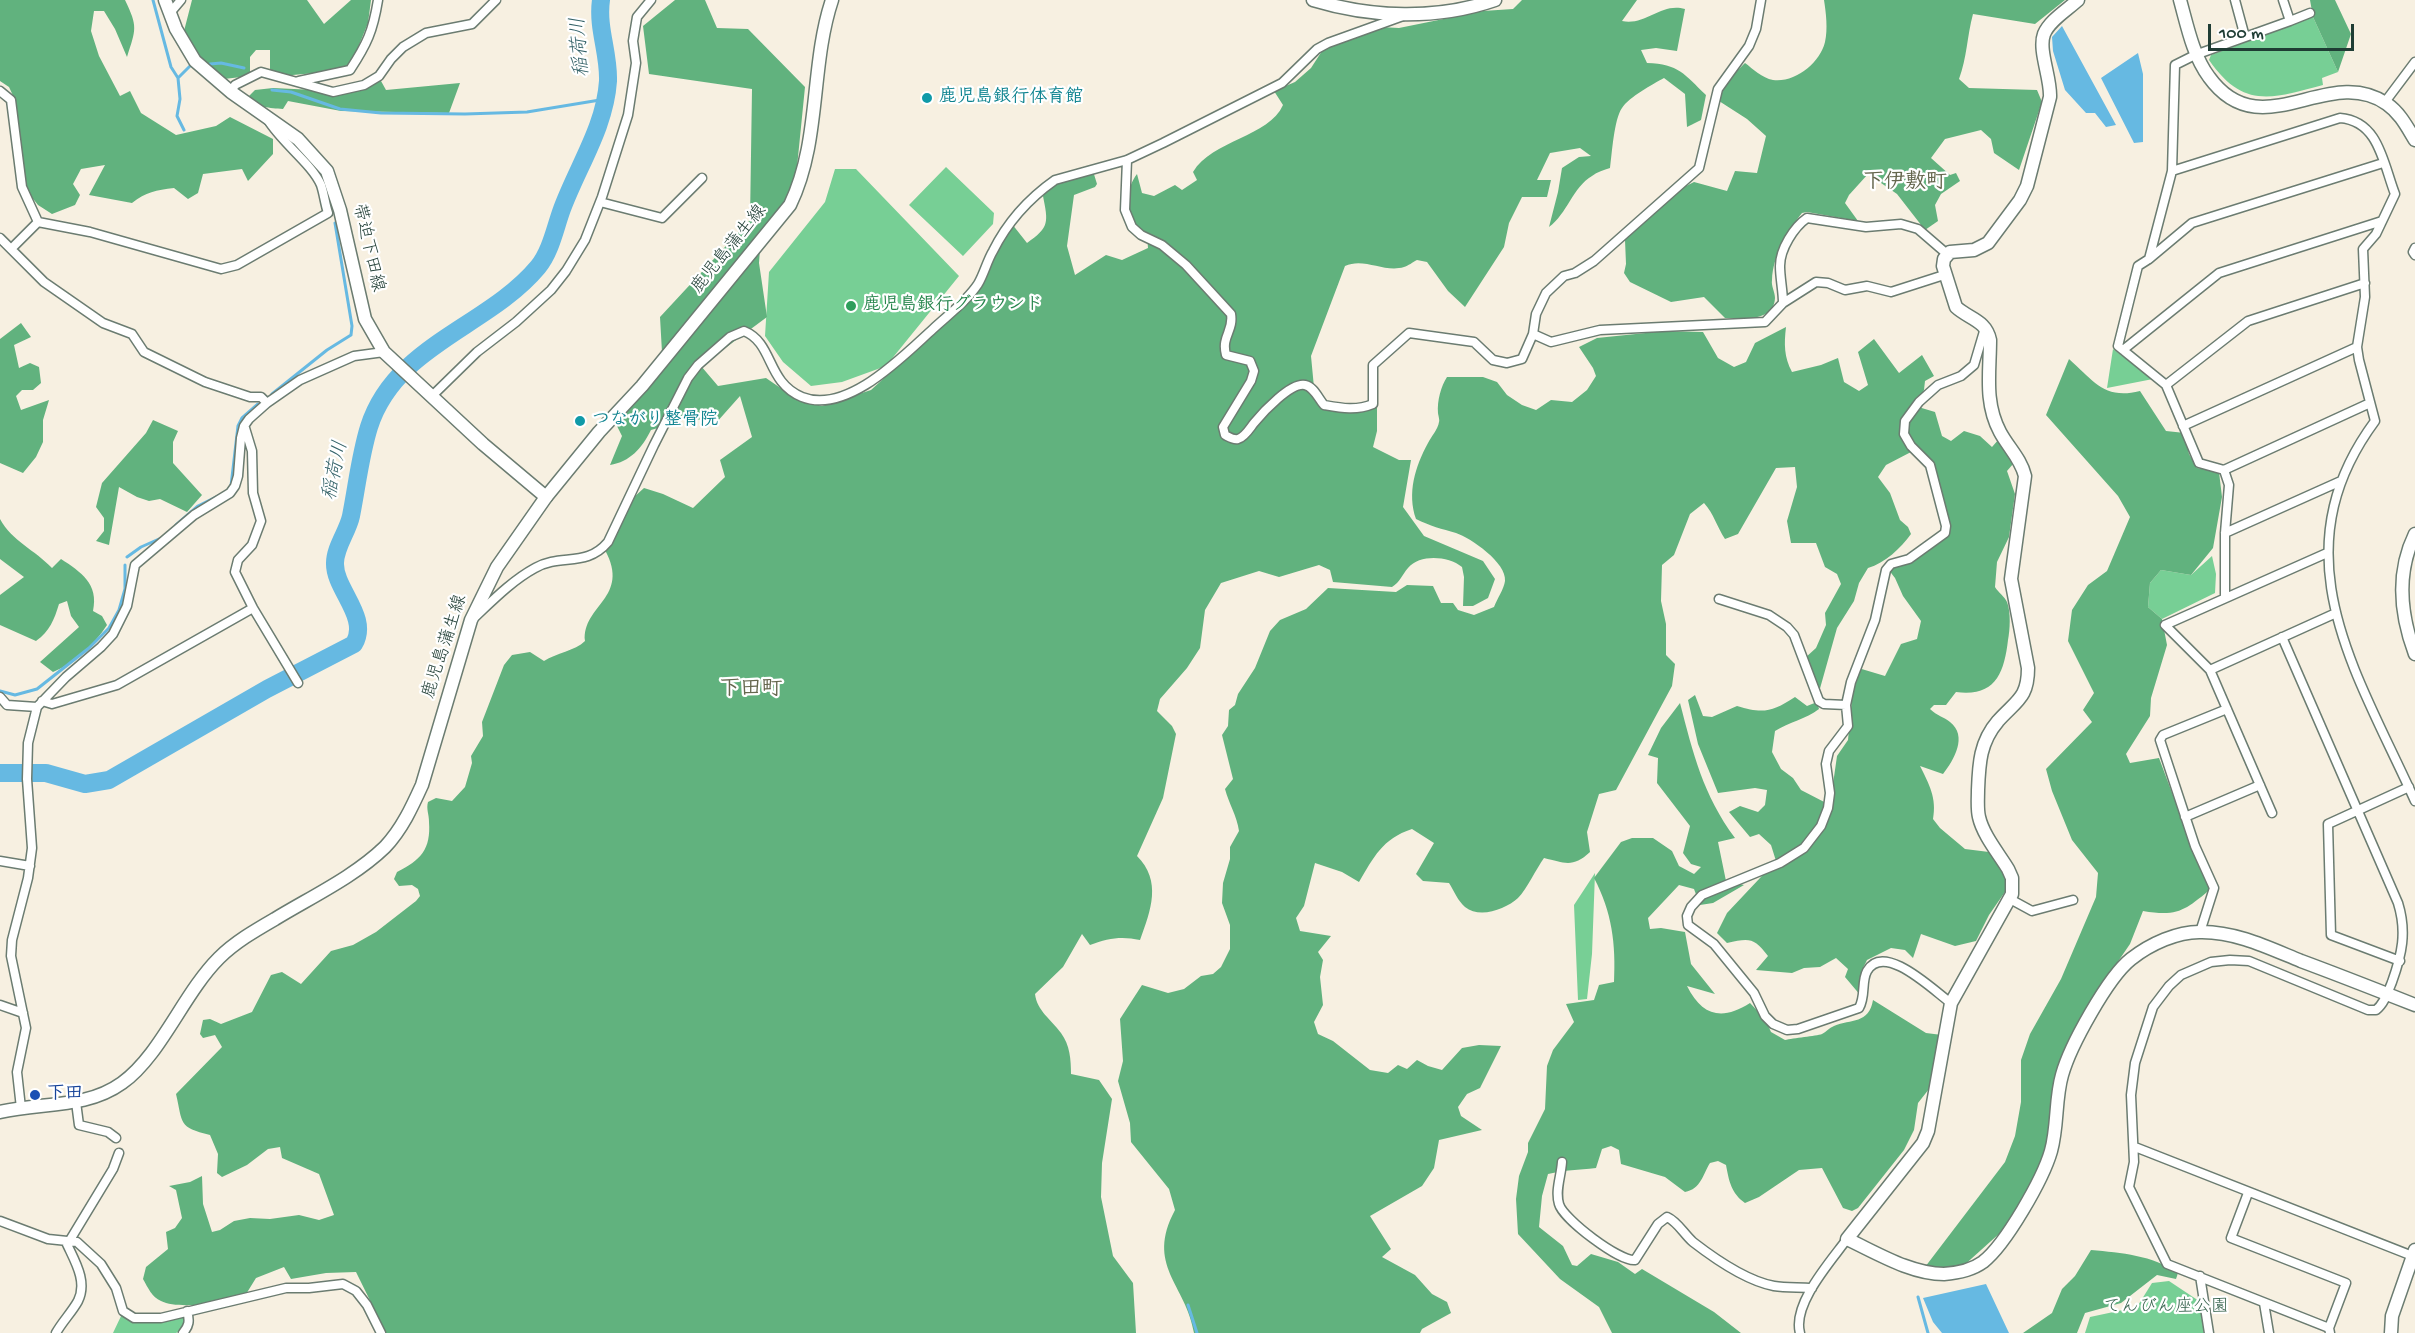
<!DOCTYPE html>
<html>
<head>
<meta charset="utf-8">
<style>
  body { margin:0 }
  #map { position:relative; width:2415px; height:1333px; overflow:hidden; background:#f7f0e1; font-family:"Gochi Hand",sans-serif }
  canvas { display:block }
  .scale { position:absolute; left:2208px; top:24px; width:146px; height:27px; box-sizing:border-box; border:3px solid #1f3d34; border-top:0; padding-left:8px; font-size:18px; line-height:21px; white-space:nowrap; color:#1f3d34; -webkit-text-stroke:4px #fff; paint-order:stroke }
</style>
</head>
<body>
<div id="map">
<canvas width="2415" height="1333"></canvas>
<div class="scale">100 m</div>
</div>
<script>
const ctx = document.querySelector('canvas').getContext('2d');
ctx.lineJoin = 'round';
function paint(path, color) { ctx.fillStyle = color; ctx.fill(path, 'evenodd'); }
function trace(path, color, width, dash) { ctx.strokeStyle = color; ctx.lineWidth = width; ctx.lineCap = dash ? 'butt' : 'round'; ctx.setLineDash(dash || []); ctx.stroke(path); }
function write(font, color, halo, rows, align = 'center') {
  ctx.font = font + ' "Gochi Hand","Klee One",sans-serif'; ctx.lineWidth = 4.5; ctx.setLineDash([]); ctx.textBaseline = 'middle'; ctx.strokeStyle = halo; ctx.fillStyle = color; for (const [text, x, y, turn = 0] of rows) {
    ctx.save(); ctx.translate(x, y); ctx.rotate((+turn || 0) * Math.PI / 180); ctx.textAlign = isNaN(turn) ? turn : align; if (halo) ctx.strokeText(text, 0, 0); ctx.fillText(text, 0, 0); ctx.restore();
  }
}
const green = new Path2D(`
  M2313 17 2338 72 2322 78 2323 85C2271 99 2243 109 2209 60L2211 55Z
  M946 167 994 213 993 224 963 256 909 205Z
  M835 169H856L959 276 886 366 842 382 811 386 783 362 765 336 769 272 825 202Z
  M2113 349 2153 379 2107 388Z
  M2212 556 2216 574 2215 593 2162 619 2148 607 2150 583 2161 570 2191 575Z
  M1595 873 1592 954 1587 999 1578 1000 1574 905Z
  M2169 1281 2199 1301 2204 1333H2085L2090 1317 2137 1307 2152 1283Z
  M122 1314 133 1320 184 1315 186 1317 184 1329 176 1333H113Z`);
const forest = new Path2D(`
  M0 0H125C138 27 136 29 127 57L115 29 104 11H94L91 31 99 56 120 96 130 91 141 113 176 135 216 126 230 117 273 139V154L248 181 242 169 203 174 198 193 188 199 174 188C156 190 146 192 132 203L89 195 105 165 81 169 73 184 80 195 75 205 52 214 38 205 26 190 17 126 16 102 9 87 0 81Z
  M192 0H307L324 24 351 0H371L368 23 357 50 349 64 338 71 270 77V50H256L250 57V76L224 79 200 60 184 31Z
  M675 0H705L717 28 748 29 805 87 795 187 761 235 759 263 767 317 701 366 718 386 766 378 795 398 822 406 871 390 971 299 1012 224 1027 243C1050 227 1048 222 1043 196 1055 180 1074 177 1093 171L1097 184 1095 187 1074 195 1067 246 1075 275 1106 255 1122 260 1148 248 1147 235C1144 233 1138 231 1135 228 1121 214 1127 187 1137 174L1142 193 1154 196 1175 185 1182 190 1197 180 1193 172C1212 140 1269 137 1283 105L1274 91 1295 82 1311 68 1322 51 1380 27 1399 28 1483 11 1513 9 1522 0H1637L1622 21C1646 26 1661 2 1685 9L1677 51 1656 48 1641 50 1647 63C1679 64 1684 74 1706 95L1701 120 1687 127 1685 94 1664 78C1653 84 1629 97 1622 108 1614 119 1612 154 1610 168 1604 170 1597 172 1592 176 1573 187 1567 214 1549 227L1558 192 1562 168 1579 157 1591 156 1580 148 1550 153 1537 180H1551L1547 197H1522L1509 223 1504 247 1465 307 1448 291 1427 262 1417 260C1413 262 1408 266 1404 267 1384 273 1364 257 1345 266L1311 356 1315 398 1338 405 1377 408V431L1373 447 1399 460H1411L1403 507 1424 536 1483 561 1495 579 1488 598 1473 606H1463L1464 577 1462 567C1448 556 1420 554 1408 568 1402 575 1400 582 1392 587L1333 582 1330 570 1319 565 1279 577 1259 571 1221 583 1205 610 1200 648 1187 668 1160 699 1157 711 1172 726 1176 734 1163 798 1137 856C1162 881 1151 910 1140 940 1122 936 1108 938 1090 945L1082 934 1063 967 1035 994C1037 1011 1051 1019 1061 1033 1070 1045 1071 1060 1071 1074L1099 1080 1112 1099 1102 1163 1101 1197 1113 1256 1133 1283 1136 1333H386L356 1272 326 1273 291 1279 284 1267 256 1278 243 1299C223 1302 179 1310 161 1301 152 1297 148 1288 143 1279L146 1267 168 1249 166 1232 175 1228 182 1218 176 1190 169 1186 190 1182 202 1176 203 1204 212 1232 220 1230 234 1221 250 1218 270 1219 299 1215 319 1220 334 1215 319 1174 282 1158 280 1147 268 1149 247 1165 222 1177 217 1173 218 1154 210 1135C178 1127 183 1124 176 1094L222 1047 215 1035 203 1038 200 1034 203 1020 210 1019 221 1024 252 1012 271 975 282 972 301 984 331 951 353 945 376 932 416 901 420 896 418 889 412 885 399 886 394 879 397 872C421 860 431 849 429 822 429 814 426 809 428 802L436 798 452 801 465 787 472 763 471 756 483 736 482 722 504 665 512 655 530 652 544 661C556 653 575 651 585 641 582 605 631 598 605 550L633 498 644 488 663 494 693 508 725 477 720 460 752 437 740 396 716 423 681 416 665 426 651 430C642 448 630 462 610 465L622 436 616 424 663 370 660 317 750 220 752 89 649 74 643 26Z
  M1824 0H2065L2035 24 1973 14C1967 36 1967 58 1959 79L1969 88 2037 90 2042 102 2019 170 1994 153 1991 139 1981 130 1945 139 1931 158 1950 175 1956 173 1960 181 1941 194 1935 205 1938 221 1925 230 1897 194 1868 174 1849 195 1845 203 1858 221 1807 212 1802 213C1787 232 1773 255 1772 280 1771 286 1775 292 1775 298 1774 322 1741 319 1725 318L1704 297 1671 302 1630 282 1624 273 1626 264 1625 240 1676 191 1694 182 1727 191 1735 171 1757 173 1766 136 1747 119 1719 101C1719 85 1734 74 1745 63 1753 69 1762 78 1773 80 1795 83 1820 63 1825 42 1828 29 1826 13 1824 0Z
  M2310 0H2335L2351 34 2338 72 2313 17Z
  M381 81 386 90 460 83 449 113 341 111 288 101 283 109C270 108 256 108 249 96L255 90 273 88 315 90Z
  M21 323 31 337 14 345 19 368 30 363 39 367 41 383 33 390H22L16 396 21 410 49 400 43 420V442L36 457 23 473 0 463V339Z
  M1786 327C1784 344 1784 357 1792 372L1821 365 1838 358 1844 382 1859 391 1868 385 1858 352 1874 339 1899 373 1922 355 1934 376 1925 381 1924 390 1915 406 1935 412 1942 436 1951 441 1964 431 1980 436 1992 447 1999 439 2013 464 2007 471 2015 494 2009 537 1997 562 1995 587C1998 592 2005 597 2007 602 2011 612 2010 630 2008 640 2004 674 1995 697 1956 692L1946 705H1934L1930 709C1937 716 1944 717 1950 722 1968 736 1954 760 1943 774L1920 766C1929 784 1937 798 1933 819L1940 828 1965 849 1989 852 2005 875 2007 889 1989 915 1976 941 1955 946 1921 934 1913 958 1905 950 1891 948 1867 960 1861 972V996L1845 977 1848 969 1836 958 1820 967 1804 968 1792 973 1756 970 1768 956C1754 937 1749 938 1727 943L1717 933 1727 913 1776 861 1771 845 1759 834 1750 837 1729 812 1740 806 1758 812 1765 805 1767 790 1755 788 1718 793 1698 744 1688 700 1695 695 1703 716 1712 717 1737 706C1763 714 1772 712 1795 697L1807 706 1817 702 1819 709C1806 719 1789 722 1775 731L1772 752 1781 769 1793 778 1801 790 1830 805 1837 756 1848 740 1855 667 1885 676 1901 644 1917 639 1921 621 1903 596 1895 578 1888 569 1950 534 1936 489 1931 463 1911 452 1886 465 1878 477 1890 493 1900 520 1908 527 1911 534C1901 548 1885 563 1868 568L1859 583 1854 601 1837 628 1819 692 1805 658 1816 648 1826 625 1825 613 1841 584 1837 574 1825 567 1816 543H1791L1787 521 1797 487 1795 467 1776 468 1738 534 1725 539C1717 527 1714 514 1704 503L1690 514 1674 555 1662 565 1661 601 1666 624V655L1675 664 1672 686 1616 790 1599 794 1587 832 1590 852C1573 868 1565 863 1544 858 1536 869 1527 889 1518 898 1506 909 1480 919 1465 907 1458 901 1454 891 1449 883L1423 881 1416 874 1434 843 1412 829C1382 839 1374 857 1359 882L1342 872 1315 863 1304 906 1296 918 1300 931 1331 936 1318 952 1323 960 1320 977 1323 1005 1314 1022 1318 1034 1333 1041 1370 1070 1388 1073 1398 1065 1407 1069 1417 1060 1428 1066 1442 1070 1462 1048 1479 1045 1501 1046 1480 1088 1467 1094 1458 1107 1461 1116 1482 1130 1439 1140 1434 1168 1422 1186 1370 1216 1391 1249 1382 1257 1415 1275 1432 1294 1447 1302 1451 1313 1422 1329 1420 1333H1194C1186 1284 1145 1266 1175 1210L1169 1189 1131 1142 1130 1123 1118 1081 1123 1061 1120 1019 1142 985 1168 993 1184 989 1201 976 1213 974 1221 967 1230 949V925L1222 903 1223 883 1230 859V847L1239 831C1237 816 1229 804 1225 789L1233 779 1222 735 1228 726 1229 710 1235 705 1238 694 1255 668 1270 631 1280 620 1306 609 1328 588 1396 592 1407 585 1433 586 1441 603H1453L1458 610 1474 615 1494 607C1497 599 1504 589 1505 581 1507 563 1471 538 1456 533 1442 529 1430 526 1416 519 1407 493 1415 467 1428 443 1431 437 1438 429 1439 422 1440 421 1438 414 1438 413 1437 401 1441 386 1447 377H1483L1497 382 1507 395 1522 405 1536 410 1551 400 1572 402 1587 390 1596 376 1593 368 1579 347 1597 338 1665 331 1703 332 1718 358 1734 367 1746 362 1755 343Z
  M2069 359C2094 381 2104 400 2140 391L2166 431 2185 433 2189 454 2197 468 2219 472 2222 497 2213 548 2191 575 2161 570 2150 583 2148 607 2162 619 2167 645 2151 698 2150 716 2126 754 2130 763 2159 758 2192 846 2212 888C2185 910 2179 917 2143 911L2130 944 2104 982 2066 1056 2054 1137 2035 1183 2010 1224 1961 1268 1922 1271 2005 1162 2015 1136 2021 1102V1060L2030 1034 2061 979 2096 897 2098 873 2072 840 2052 791 2046 769 2092 722 2083 710 2094 693 2068 641 2072 610 2088 585 2107 571 2130 517 2118 496 2046 415Z
  M153 420 178 431 173 442V463L202 495 187 512 160 499 149 501 137 497 119 487 109 545 96 541 104 531V518L96 507 102 483 146 433Z
  M0 519C12 541 35 550 52 568L61 559C81 572 99 584 93 611L102 616 107 625C94 645 75 663 53 672L40 662 79 627 71 616 67 601 59 604C54 620 50 631 36 641L0 625V595L24 577 0 559Z
  M1680 703C1693 753 1703 795 1735 838L1718 842 1726 881 1744 885 1713 903 1700 905 1694 889 1679 885 1648 918 1650 929 1661 928 1685 932 1691 964 1715 994 1687 986C1702 1016 1722 1021 1750 1003L1765 1019 1771 1032 1785 1040C1793 1038 1816 1036 1822 1034 1826 1032 1829 1028 1834 1026 1851 1019 1869 1024 1873 1000L1926 1033 1942 1035 1929 1089 1918 1103 1914 1130 1904 1150 1858 1208 1852 1211 1843 1208 1822 1168 1799 1170 1759 1197 1745 1203C1731 1193 1729 1181 1726 1165L1718 1161 1710 1163C1703 1174 1701 1189 1685 1192L1665 1177 1621 1164 1619 1150 1611 1146 1602 1149 1596 1168C1578 1170 1565 1170 1548 1174L1542 1196 1539 1227 1563 1246 1572 1265 1577 1266 1591 1254 1618 1262 1635 1274 1642 1269 1714 1312 1741 1333H1612L1599 1307 1560 1279 1518 1234 1516 1199 1519 1176 1528 1152V1143L1545 1109 1547 1066 1553 1050 1574 1022 1566 1004 1594 1000 1599 985 1614 982C1616 944 1612 912 1594 878L1621 842 1632 838H1653L1672 851 1679 866 1694 874 1701 867 1691 864 1683 853 1690 826 1657 783 1658 758 1648 755 1661 728Z
  M2091 1250C2122 1253 2152 1255 2178 1273L2176 1279 2157 1275 2121 1303 2085 1313 2077 1333H2023L2052 1313 2062 1289 2075 1276Z`);
const water = new Path2D(`
  M2062 26 2116 125 2106 127 2095 113H2086L2065 90 2053 51 2052 37Z
  M2138 53 2143 74V142L2134 143 2101 78Z
  M1986 1284 2009 1333H1942L1933 1322 1923 1298Z`);
const stream = new Path2D(`
  M153 0 171 67 178 78
  M210 64 221 63 244 68
  M272 90 291 92 340 109 381 113 465 114 527 112 606 99
  M184 130 177 116 180 99 178 78 190 66
  M272 394 327 350 351 335 352 326 335 223
  M231 486 238 426 242 418 258 404
  M176 525 198 506 222 494
  M127 557 141 547 159 539
  M0 691 15 695 37 689 89 648 109 628 119 610 125 589V565
  M1918 1297 1928 1333
  M1188 1305 1197 1333`);
const river = new Path2D(`
  M0 773H46L85 784 109 780 267 689 354 644C370 617 334 589 335 563 335 547 348 531 351 516 357 486 360 456 369 427 395 345 488 327 538 267 551 251 555 228 562 209 578 166 605 127 608 81 609 53 597 28 601 0`);
const street = new Path2D(`
  M1761 0 1756 29 1749 46 1718 89 1699 168 1594 261 1575 273 1564 276 1546 293 1536 314 1533 334 1551 342 1600 330 1765 322 1783 303C1783 291 1780 278 1780 266 1780 249 1794 227 1807 218L1866 227 1901 224 1918 229 1947 254
  M2235 0 2245 37
  M170 13 181 0
  M2290 21 2310 13
  M299 81 350 70C367 44 373 31 378 0
  M0 91 11 100 22 187 38 222
  M231 92 235 85 261 72 333 92 364 85 379 76 391 59 403 47 426 33 472 24 496 0
  M2385 102 2415 62
  M1127 160 1125 210 1132 227 1141 235 1162 245 1186 265 1231 314C1234 331 1221 336 1226 355L1250 361 1254 371 1251 381 1223 427 1225 435C1229 437 1233 440 1238 439 1245 437 1250 428 1254 423 1263 412 1291 382 1305 385 1314 387 1318 398 1324 405 1341 408 1356 411 1373 404V365L1409 333 1474 342 1493 360 1507 363 1522 359 1533 334
  M2172 171 2340 118C2379 121 2383 163 2395 194L2376 234 2363 249 2365 297 2357 347 2359 360 2375 421C2276 555 2357 672 2415 801
  M600 202 662 218 702 178
  M0 238 44 282 103 323 132 334 144 352 205 382 250 397H261L267 403
  M2415 248 2413 252 2415 255
  M11 249 38 222 90 232 221 269 237 265 328 213C325 204 324 194 321 185 312 164 282 143 268 120
  M2149 259 2192 223 2383 163
  M1783 303 1816 282 1828 283 1845 290 1867 286 1891 292 1944 275
  M2123 350 2219 273 2382 221
  M2166 385 2248 321 2365 283
  M432 396 477 352 516 322 551 290 566 271 585 240 602 197 628 115 636 63 633 41 637 17 651 0
  M2183 426 2357 347
  M245 428 252 451 253 493 261 521 252 545 238 560 235 572 253 608 298 683
  M2224 470 2370 403
  M2225 533 2341 481
  M2225 598V533L2229 485 2224 470 2199 463 2166 385 2118 346 2138 266 2149 259 2172 171 2175 65 2195 55 2290 21 2283 0
  M1719 599 1769 615 1787 627 1794 635 1819 701 1824 704 1846 705
  M476 616C494 599 513 580 535 568 561 553 586 568 608 542L654 445 688 378 698 365 730 337 744 331C774 343 766 382 802 397 847 415 903 356 933 329 948 315 966 302 978 284 984 274 987 261 993 251 1008 221 1028 199 1055 180L1127 160 1163 143 1282 83 1317 49 1328 43 1403 16
  M2282 637 2398 903C2407 932 2402 954 2392 982 2388 992 2384 1004 2376 1010H2368L2249 961 2230 960 2211 962 2181 975 2169 986 2153 1007 2135 1063 2131 1095 2134 1162 2129 1187 2167 1264 2329 1328
  M2210 670 2336 613
  M0 697 7 705 37 707
  M42 701 52 704 117 685 253 608
  M2272 813 2210 670 2165 625 2327 553
  M2185 817 2260 785
  M0 861 30 866
  M2010 899 2032 911 2073 900
  M2200 932 2214 888 2195 846 2160 740 2163 735 2227 709
  M2400 961 2331 935 2328 824 2409 787
  M1951 1003C1934 991 1884 941 1867 971 1861 982 1866 996 1859 1008L1798 1029 1787 1030 1773 1024 1765 1016 1754 993 1714 944 1688 925 1687 916 1691 907 1702 895 1780 863 1804 848 1821 826 1828 808 1830 793 1826 764 1829 751 1848 726 1846 705 1851 682 1875 620 1886 570 1891 564 1909 559 1945 533 1946 526 1930 465 1911 446 1904 434 1905 421 1919 402 1938 385 1961 376 1974 365 1985 328
  M0 1005 23 1013
  M76 1102 79 1125 108 1132 116 1138
  M21 1108 17 1072 26 1028 11 956 12 940 28 878 32 848 27 779 28 743 37 707 66 677 101 647 113 634 127 606 135 565 194 515 230 493 235 486 238 476 241 438 244 426 249 419 267 403 300 380 354 356 384 352
  M2135 1147 2415 1257
  M1562 1162C1561 1177 1555 1190 1559 1204 1563 1219 1620 1262 1635 1260L1658 1224 1667 1217C1678 1222 1683 1233 1693 1242 1715 1259 1747 1281 1774 1286 1786 1288 1799 1287 1812 1288
  M2248 1193 2231 1238 2346 1283 2329 1328 2330 1333
  M0 1221 48 1239 77 1242 101 1264 116 1288 123 1311 134 1318H161L286 1288H309L343 1284 356 1291 367 1305 381 1333
  M70 1240 113 1169 119 1153
  M2200 1276 2209 1333
  M2264 1303 2269 1333
  M56 1333C62 1322 72 1312 78 1301 88 1281 74 1260 66 1242
  M183 1333C189 1326 190 1321 187 1311
  M1800 1333C1792 1304 1831 1261 1847 1239`);
const secondary = new Path2D(`
  M165 0 176 29 195 61 231 92 298 139 327 171 340 210 365 319 384 352 483 444 546 497
  M2078 0C2067 10 2049 21 2044 34 2038 50 2051 78 2050 97L2027 186 2020 200 1988 243 1974 250 1950 252 1944 259 1943 266 1956 307C1969 319 1986 320 1990 340 1990 372 1984 402 2000 432 2008 447 2021 459 2025 476L2011 579 2028 668C2028 698 2017 700 1998 721 1980 742 1979 763 1978 790 1978 799 1977 809 1979 817 1983 835 1999 854 2008 869L2012 878V894L1951 1003 1928 1131 1923 1143 1847 1239C1877 1253 1911 1274 1944 1274 1958 1273 1972 1270 1983 1262 2006 1244 2043 1179 2051 1151 2058 1126 2055 1099 2062 1075 2070 1046 2108 977 2131 959 2150 944 2178 931 2202 932 2237 932 2269 948 2301 961 2339 975 2377 990 2415 1005
  M2180 0C2187 25 2193 56 2209 77 2261 149 2328 63 2387 104 2400 113 2407 127 2415 140
  M2415 534C2396 573 2400 614 2415 654
  M2391 1333 2392 1316 2415 1250`);
const primary = new Path2D(`
  M1313 0C1372 18 1437 20 1495 0
  M0 1112C41 1102 86 1109 122 1083 161 1055 183 994 219 958 235 942 256 930 275 919 311 897 354 877 385 847 402 829 412 807 422 785L471 620 497 567 546 497 599 432 642 386 790 205C821 141 810 66 832 0`);
const markers = [
  [927,98,6,"#0f9aa8"],
  [851,306,6,"#2e9e5b"],
  [580,421,6,"#0f9aa8"],
  [35,1095,6,"#1a4fb4"]
];
const cultureNames = [
  ["鹿児島銀行体育館",939,98],
  ["つながり整骨院",592,421]
];
const streetNames = [
  ["帯迫下田線",367,248,77],
  ["鹿児島蒲生線",730,250,-51],
  ["鹿児島蒲生線",446,647,-72]
];
const leisureNames = [
  ["鹿児島銀行グラウンド",863,306]
];
const transitNames = [
  ["下田",47,1095]
];
const parkNames = [
  ["てんびん座公園",2166,1308]
];
const waterNames = [
  ["稲荷川",582,47,-94],
  ["稲荷川",337,471,-78]
];
const quarterNames = [
  ["下伊敷町",1905,184],
  ["下田町",751,691]
];
paint(green, '#77cf95');
paint(forest, '#61b27e');
paint(water, '#66b9e2');
trace(stream, '#66b9e2', 3);
trace(river, '#66b9e2', 18);
trace(street, '#6b7c71', 11);
trace(secondary, '#6b7c71', 15);
trace(primary, '#6b7c71', 15);
trace(street, '#fff', 8);
trace(secondary, '#fff', 12);
trace(primary, '#fff', 12);
for (const [x, y, r, color] of markers) { const dot = new Path2D(); dot.arc(x, y, r, 0, 2 * Math.PI); ctx.fillStyle = color; ctx.fill(dot); trace(dot, '#fff', 2); }
write('bold 18px', '#0d838f', '#fff', cultureNames, 'left');
write('18px', '#1f3d34', '#fff', streetNames);
write('bold 18px', '#27864d', '#fff', leisureNames, 'left');
write('bold 18px', '#164399', '#fff', transitNames, 'left');
write('18px', '#35624c', '#fff', parkNames);
write('italic 20px', '#346268', '#fff', waterNames);
write('bold 21px', '#65674e', '#fff', quarterNames);
</script>
</body>
</html>
